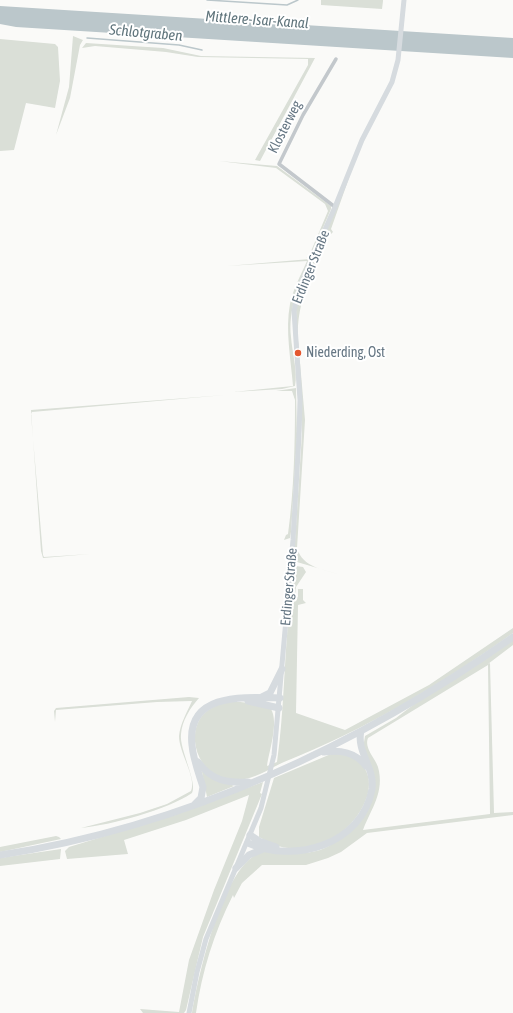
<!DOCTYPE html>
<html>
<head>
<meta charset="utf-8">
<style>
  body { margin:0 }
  canvas { display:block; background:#fafaf8 }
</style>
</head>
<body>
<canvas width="513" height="1013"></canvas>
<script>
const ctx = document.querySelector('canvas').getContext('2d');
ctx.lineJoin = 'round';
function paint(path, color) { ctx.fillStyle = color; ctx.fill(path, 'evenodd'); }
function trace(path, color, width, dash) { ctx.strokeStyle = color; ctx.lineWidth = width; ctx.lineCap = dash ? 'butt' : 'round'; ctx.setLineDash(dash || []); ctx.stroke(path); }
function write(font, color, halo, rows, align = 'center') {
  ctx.font = font + ' "Asap Condensed",sans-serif'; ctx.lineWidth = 4; ctx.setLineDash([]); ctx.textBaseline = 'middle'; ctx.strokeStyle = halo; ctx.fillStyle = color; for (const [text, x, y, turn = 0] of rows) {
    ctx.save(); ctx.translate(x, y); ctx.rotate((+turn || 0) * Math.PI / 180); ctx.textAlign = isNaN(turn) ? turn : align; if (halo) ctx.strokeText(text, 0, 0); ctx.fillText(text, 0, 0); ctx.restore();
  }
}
const green = new Path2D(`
  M321 0H383V1L382 9 321 5Z
  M73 36 83 40 80 45 70 98 56 135 69 87Z
  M0 39 55 44 58 47 60 81 55 108 26 103 14 150 0 151Z
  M86 43 163 48 201 56 315 58 260 161 255 160 308 65V59L198 57 166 52 95 46 82 48Z
  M219 161 277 166 331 206V209L311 256 306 258 309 256 328 211 325 204 276 168Z
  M350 175 331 229 333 232 328 237C312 274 293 307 299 348L297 346 296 308 300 293Z
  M310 259C299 285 288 308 291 337 292 352 298 372 295 386L282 389 233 392 293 386C291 360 285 330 290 304 293 289 301 275 307 261L227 266Z
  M299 351 305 420 297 548C303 568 323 569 341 575L297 562 294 557 302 434Z
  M296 388 297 437 291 532 290 538 284 540 286 535 288 534C294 490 295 445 295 400L292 391H276Z
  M225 395 32 412 31 415 43 555 44 557 90 554 43 558 41 551 31 410Z
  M296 566 303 567 306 572 296 587 295 596 298 597V589H303V600L306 603 298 605 296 713 345 730 429 685 513 628V633C442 684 365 730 284 762 271 768 259 776 245 779 236 781 220 780 213 774 190 757 186 716 218 705 237 698 253 704 271 709 279 723 269 751 267 766L277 762C284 713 284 662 289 612 290 598 289 578 296 566Z
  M513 640V645L488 664 490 663 494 813 513 812V815L367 833 341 852 328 858 306 865H262L242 883 234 898 233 895C214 933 202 971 196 1013H192C198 977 223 863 262 852 273 849 290 853 301 853 339 853 354 822 373 795L363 748 365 736 396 718 413 705ZM488 665 490 814 363 830C371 809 385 792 378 767 375 758 364 748 368 738Z
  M189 697 199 698C190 708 182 721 181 734 179 749 198 783 192 793 167 810 111 825 81 828L140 813 167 804 191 791C197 778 179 753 179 736 180 724 187 712 192 701L157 702 56 710 55 722 54 711 56 708Z
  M331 754C337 754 345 753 350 756 387 774 363 818 338 835 324 845 304 849 288 848 277 847 268 842 259 837V827L274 778Z
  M202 772H203L234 786 207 797Z
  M263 782 260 793 262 794 203 937 186 1010 184 1013H143L140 1009 179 1012 189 960 214 890 242 821 249 795 186 820 124 840 128 854 67 859 65 851 69 847 174 815Z
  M56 836 59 837 61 839 0 852V847Z
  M61 849 60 859 0 866V858Z`);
const water = new Path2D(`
  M0 6 513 38V58L16 27 0 24Z`);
const stream = new Path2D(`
  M207 0 287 5 298 0
  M87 38 179 45 202 50`);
const street = new Path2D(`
  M335 207 279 164 303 115 336 59`);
const secondary = new Path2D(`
  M189 1013 197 972 206 939 261 808 274 755 293 540 299 436 300 400 294 311 299 288 335 207 362 140 392 82 398 60 404 0`);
const highway = new Path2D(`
  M262 697 270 693 282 669
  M248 701 279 708
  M324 752C341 750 355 752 366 766
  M198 762C212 781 227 783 248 782
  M195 804 201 798 203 787C199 774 193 759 192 745 186 692 245 697 280 698
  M250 835 259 841 276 847
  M248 843C294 864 362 845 372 789 375 768 356 751 361 731
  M0 855C185 827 361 744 513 637
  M236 868 249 855 263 849`);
const markers = [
  [298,353,4,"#e4572e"]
];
const streetNames = [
  ["Klosterweg",285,127,-63],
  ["Erdinger Straße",311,267,-68],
  ["Erdinger Straße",289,587,-85]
];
const poiNames = [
  ["Niederding, Ost",306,353]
];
const waterNames = [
  ["Mittlere-Isar-Kanal",257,20,4],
  ["Schlotgraben",146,33,5]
];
paint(green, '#dadfd7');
paint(water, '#bbc7cb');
trace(stream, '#bbc7cb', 1.5);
trace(street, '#c3c8cc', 3.5);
trace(secondary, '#d6dbdf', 5);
trace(highway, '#d6dbdf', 7);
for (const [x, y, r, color] of markers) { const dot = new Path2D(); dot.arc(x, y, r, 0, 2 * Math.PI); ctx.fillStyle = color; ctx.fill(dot); trace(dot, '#fff', 1.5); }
write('14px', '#657683', '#fff', streetNames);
write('14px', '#657683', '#fff', poiNames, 'left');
write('italic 15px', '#60757c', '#fff', waterNames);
</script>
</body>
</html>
